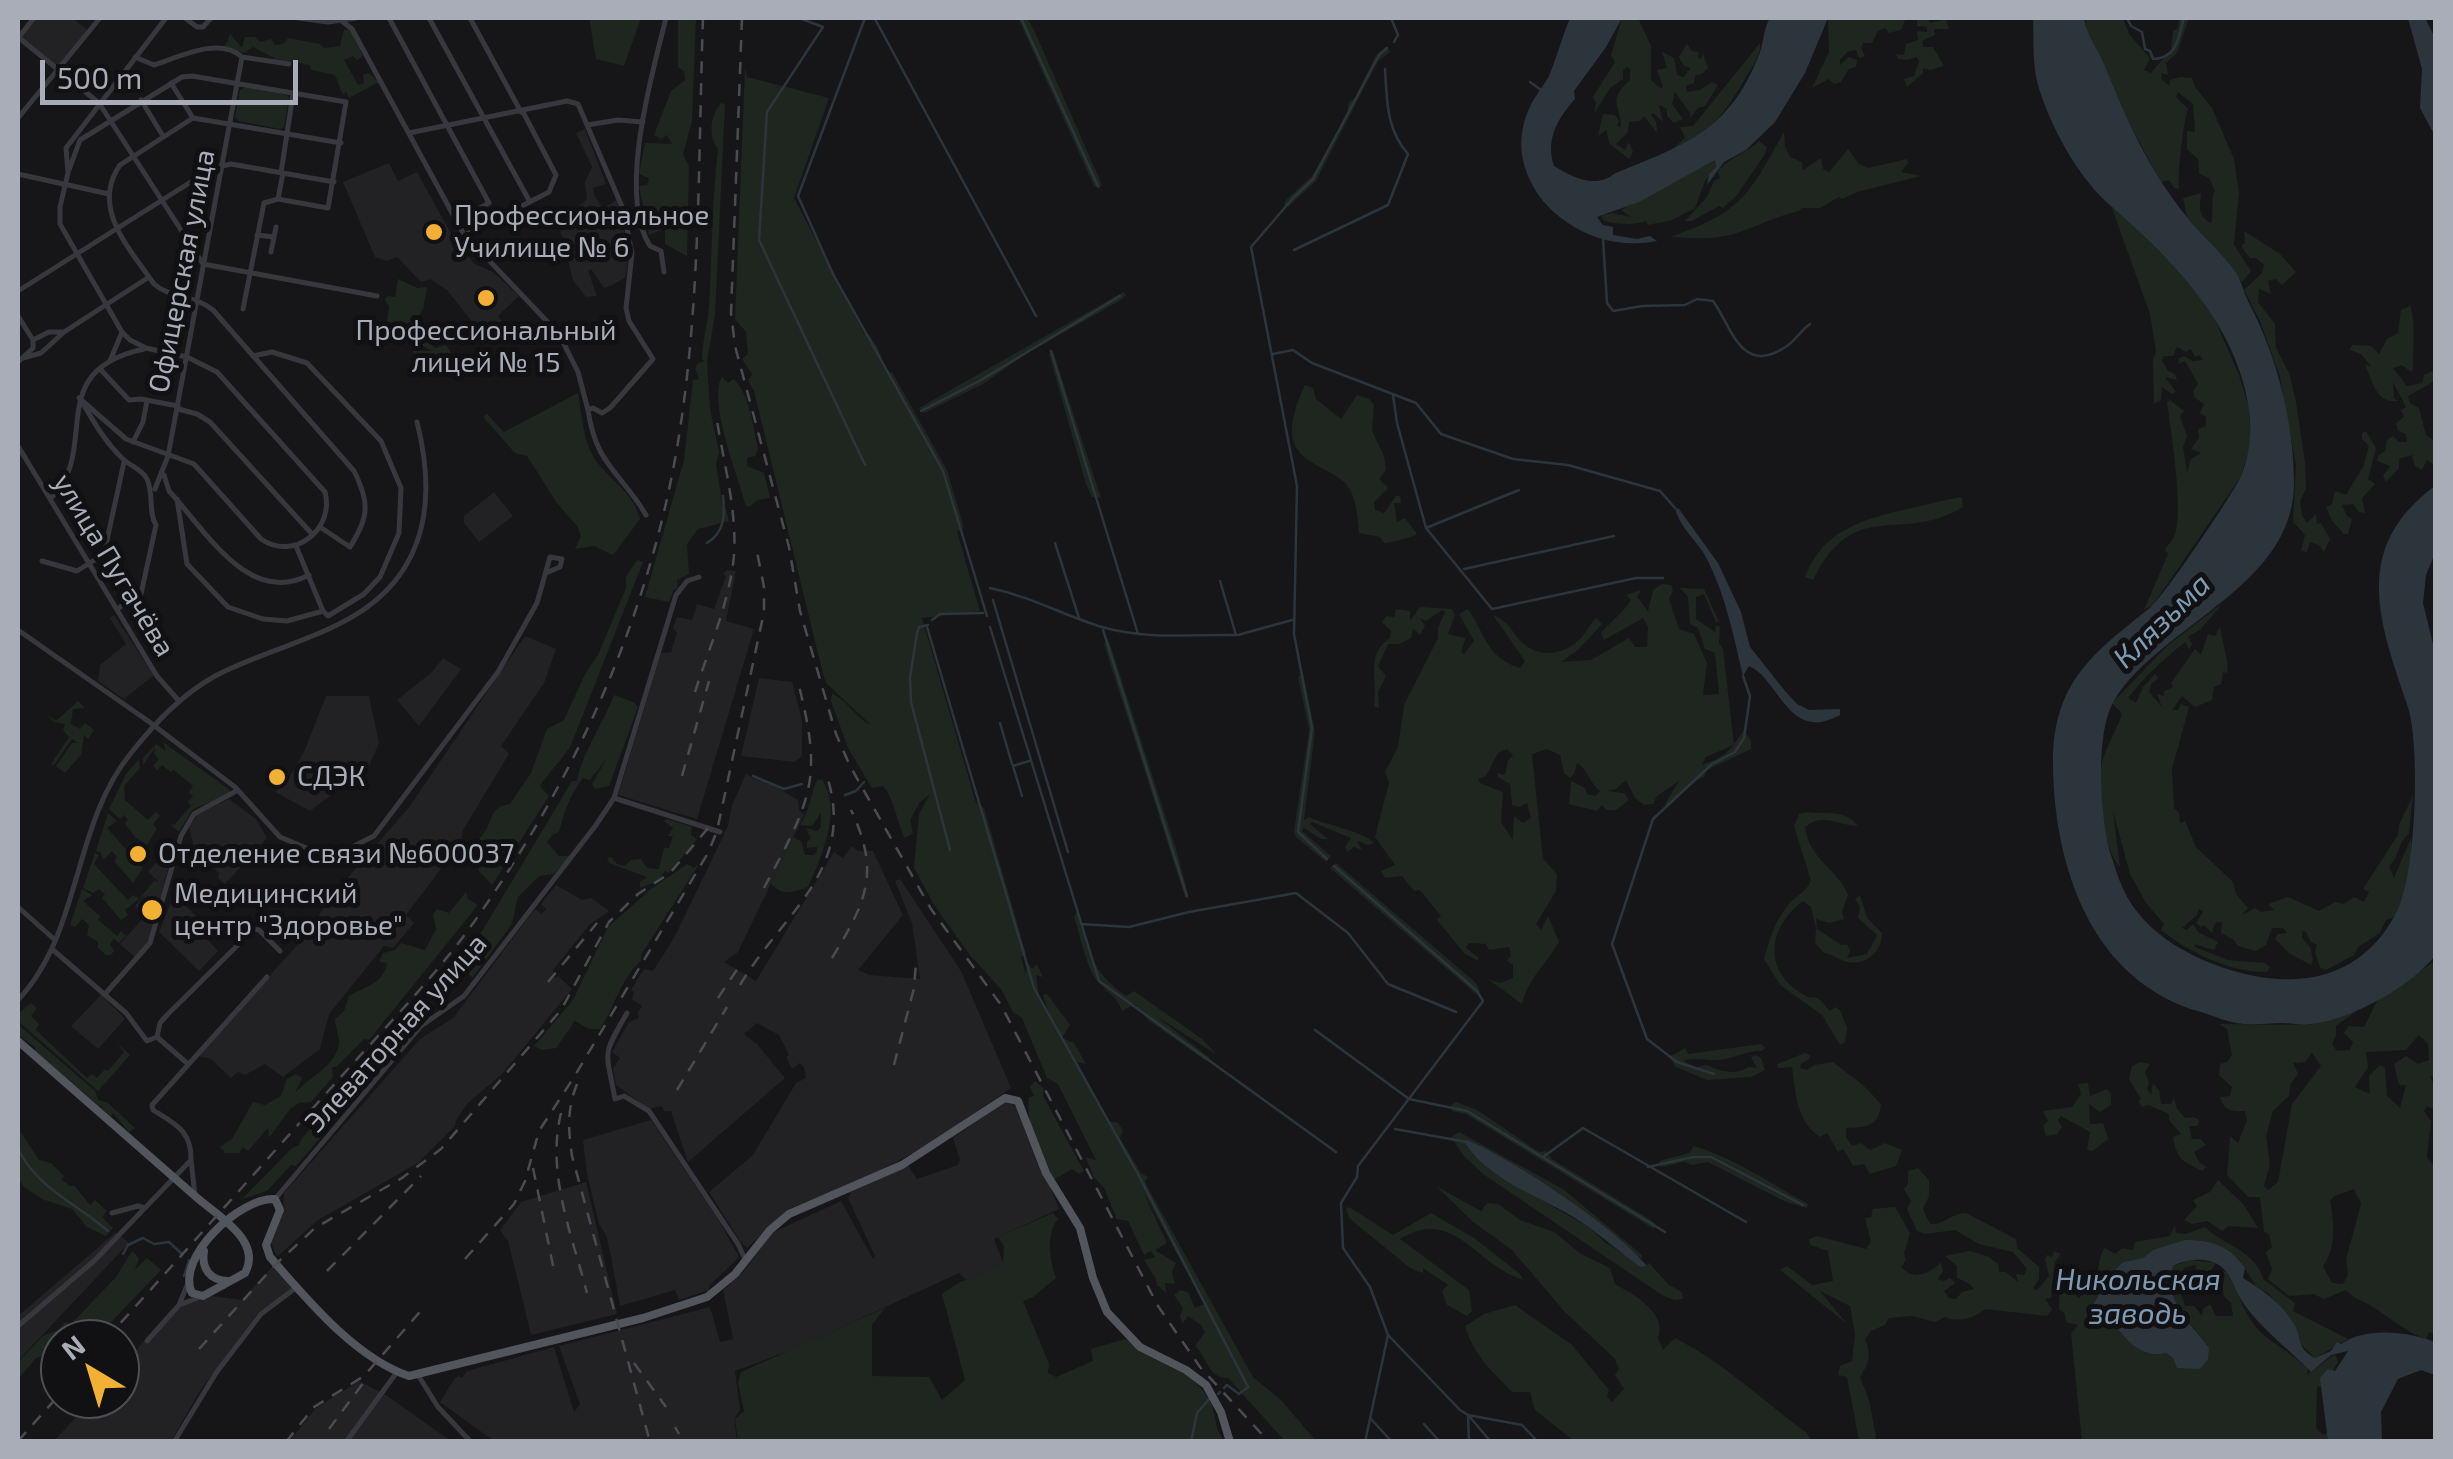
<!DOCTYPE html>
<html>
<head>
<meta charset="utf-8">
<style>
  body { margin:0 }
  #map { position:relative; width:2453px; height:1459px; overflow:hidden; background:#161618; font-family:"Exo 2",sans-serif }
  canvas { display:block }
  .frame { position:absolute; inset:0; border:20px solid #a8adb8; pointer-events:none }
  .north { position:absolute; left:40px; top:1319px; width:100px; height:100px; box-sizing:border-box; background:#111113; border:2px solid #4d4f55; border-radius:50%; rotate:322deg; font-size:28px; font-weight:700; line-height:40px; text-align:center; color:#a8adb8 }
  .north::after { content:''; display:block; margin:auto; width:35px; height:45px; background:#f2b134; clip-path:polygon(50% 0,100% 100%,50% 72%,0 100%) }
  .scale { position:absolute; left:40px; top:60px; width:258px; height:45px; box-sizing:border-box; border:5px solid #a8adb8; border-top:0; padding-left:12px; font-size:30px; line-height:35px; white-space:nowrap; color:#a8adb8; -webkit-text-stroke:8px #111113; paint-order:stroke }
</style>
</head>
<body>
<div id="map">
<canvas width="2453" height="1459"></canvas>
<div class="frame"></div>
<div class="north">N</div>
<div class="scale">500 m</div>
</div>
<script>
const ctx = document.querySelector('canvas').getContext('2d');
ctx.lineJoin = 'round';
function paint(path, color) { ctx.fillStyle = color; ctx.fill(path, 'evenodd'); }
function trace(path, color, width, dash) { ctx.strokeStyle = color; ctx.lineWidth = width; ctx.lineCap = dash ? 'butt' : 'round'; ctx.setLineDash(dash || []); ctx.stroke(path); }
function write(font, color, halo, rows, align = 'center') {
  ctx.font = font + ' "Exo 2",sans-serif'; ctx.lineWidth = 10; ctx.setLineDash([]); ctx.textBaseline = 'middle'; ctx.strokeStyle = halo; ctx.fillStyle = color; for (const [text, x, y, turn = 0] of rows) {
    ctx.save(); ctx.translate(x, y); ctx.rotate((+turn || 0) * Math.PI / 180); ctx.textAlign = isNaN(turn) ? turn : align; if (halo) ctx.strokeText(text, 0, 0); ctx.fillText(text, 0, 0); ctx.restore();
  }
}
const built = new Path2D(`
  M37 18H72L88 30 58 67 21 37Z
  M585 129 606 184 593 188 595 197 603 208 617 200 629 254 625 278 612 285 604 288 591 269 588 271 597 296 586 297 573 280 559 226 561 220 587 199 585 182 592 167 576 133Z
  M389 163 398 181 417 172 455 241 475 264 493 272 519 296 498 316 502 321 484 337 447 290 430 279 421 282 397 257 387 261 375 257 343 182Z
  M494 492 513 516 479 542 464 523V516Z
  M727 570 736 571 726 621 754 629 697 819 618 795 661 653 671 652 677 633 673 628 677 617 692 620 697 604 714 609 726 576 723 574Z
  M114 615 154 675 124 699 98 681 100 665 126 644 110 618Z
  M525 636 556 649 544 683 501 746 509 754 463 830 461 842 406 915 414 923 393 948 384 946 329 1014 320 1049 283 1077 265 1064 245 1075 238 1072 231 1078 211 1059 197 1056 301 941 332 896 410 806Z
  M443 658 461 669 419 726 397 700 431 673Z
  M759 678 792 682 802 721V756L795 762 741 756Z
  M326 696H369L379 743 369 766 310 811 275 792 288 780 304 752Z
  M746 774 759 781 764 780 798 800 799 810 804 815 738 952 724 962 756 981 834 852 843 858 852 846 858 851H873L903 915 858 970 869 975 920 979 912 923 895 881 900 879 961 971 1011 1088 927 1145 874 1174 789 1209 747 1248 740 1241 709 1192 753 1155 796 1083 806 1078 804 1067 800 1063 792 1069 786 1057 789 1055 779 1035 757 1023 744 1034 757 1044 785 1078 688 1162 671 1111H664L662 1106 649 1109 616 1085 613 1069 620 1058 612 1052 629 1022 639 1018 638 1012 642 1006 632 999 634 992 631 990 644 969 653 971 674 938 728 826 732 805Z
  M229 799 256 819 267 838 225 884 218 878 219 873 195 852 189 827 198 814Z
  M160 858H171L148 943 136 958 120 944 145 916 135 906 158 881 148 872Z
  M556 885 582 900 591 898 609 911 590 924 553 970V976L556 978 558 976 572 989 502 1074 468 1103 456 1120 455 1126 418 1163 318 1220 277 1257 270 1240 283 1214 284 1193 420 1039 453 1018 531 914 536 909 541 914 546 909 541 904Z
  M174 895 214 933 208 940 218 951 199 971 159 932Z
  M101 995 125 1019 98 1049 71 1026Z
  M1006 1101 1018 1108 1059 1209 994 1239 1004 1265 966 1280 959 1273 799 1347 735 1371 740 1410 734 1419 737 1441H494L440 1402 453 1381 458 1376 462 1378 467 1371 554 1347 574 1412 580 1404 559 1346 710 1307 720 1342 733 1339 723 1290 745 1270 772 1233 841 1201 873 1259 875 1256 848 1198 851 1192 907 1164 917 1179 958 1165 960 1160 953 1138Z
  M651 1120 718 1219 739 1257 709 1286V1290L679 1300 675 1290 620 1306 611 1256 606 1235 599 1224 587 1174 583 1140Z
  M586 1182 617 1314 531 1335 508 1241 500 1230 521 1202Z
  M116 1232 129 1243 18 1361V1316Z
  M274 1265 293 1288 258 1313 200 1391 171 1441 53 1442 93 1399H120V1368L175 1306 212 1296 242 1300Z
  M359 1381 386 1395 451 1441 289 1442 316 1408Z`);
const green = new Path2D(`
  M589 18H641L624 66 596 59Z
  M678 18H696L692 121 683 154 689 166 687 256 665 244V228L649 235 639 186 647 185 649 178 639 174 645 143 672 144 667 135 661 139 654 135 671 91 685 80 684 71 678 67Z
  M1018 18H1027L1034 30 1102 185 1099 189 1094 186Z
  M1622 18H1638L1651 46V80L1660 88 1663 87 1657 70 1667 68 1662 52 1674 58 1677 75 1684 77 1690 68 1684 66 1679 57 1687 44 1692 51 1699 52 1698 58 1701 59 1703 53 1708 68 1702 74 1695 75 1694 83 1686 86 1687 92 1700 90 1712 82 1718 85 1705 106 1698 108 1690 118V113L1675 92 1672 104 1683 119 1674 123 1667 116V109L1659 105 1663 122 1653 113 1651 115 1656 122 1657 133 1644 116 1640 121 1629 122 1628 132 1616 144 1625 150 1629 142 1633 152 1629 159 1610 144 1606 130 1598 136 1603 114 1615 115 1619 121 1617 126 1621 127C1620 102 1607 101 1630 80V69L1627 67 1623 70V79L1610 88 1594 114 1596 103 1593 97 1615 62 1611 55Z
  M1828 18H1906L1901 30 1889 33 1885 28 1878 31 1872 43H1863L1861 48 1865 56 1859 58 1856 50 1847 52 1840 60V65L1849 57 1857 60 1856 67 1849 69 1841 82 1834 84 1829 79 1812 88 1829 52Z
  M1917 18H1927L1930 23 1946 19 1949 29H1934L1935 35 1922 41 1923 47H1933L1944 66 1931 70 1923 68V73L1907 87 1904 79 1914 76 1919 62 1917 57 1907 60 1898 59 1896 54 1904 55 1906 44 1918 40 1917 31 1927 32V27L1917 26Z
  M2086 18H2123L2129 34 2150 58 2144 70 2151 73 2171 49 2173 31 2178 28 2179 18H2189L2177 53 2166 63 2168 75 2162 73 2161 79 2169 86 2170 80 2180 77 2192 78 2195 87 2212 108 2234 159 2239 193 2234 245 2251 271 2242 282 2187 217 2183 198 2201 193C2200 207 2197 216 2211 223 2214 213 2210 200 2215 191L2209 178 2199 174 2198 159 2187 149V131L2195 132 2193 104 2178 92 2176 97 2188 109C2184 116 2177 178 2179 189L2174 188 2169 180 2161 182 2118 103 2103 61 2086 34Z
  M344 29 351 31 363 56 357 60 353 56 344 60 358 85 364 83 363 75 369 73 379 82 349 98 346 91 343 95 335 75 311 70 310 65 276 59 253 47 244 53 225 47 230 34 242 48 245 37H255L260 42 271 39 275 45 283 44 288 38 320 44 324 48 340 46Z
  M1760 43C1761 54 1753 66 1746 77 1725 114 1710 134 1669 152L1685 138 1680 127 1693 126Z
  M1387 46 1390 52 1378 61 1316 181 1288 207 1284 205 1286 200 1312 176 1346 116 1349 102 1355 98 1376 55Z
  M745 67 747 77 829 98 794 198 865 335 868 333 878 348 887 373 892 372 947 470 964 528 957 532 980 611 922 618 976 803 984 808 1026 954 1021 957 1026 975 1027 962 1032 969 1037 964 1043 977 1036 975 1039 996 1049 1013 1043 995 1047 994 1070 1025 1062 1038 1074 1043 1086 1064 1077 1062 1109 1121 1118 1123 1123 1130 1120 1138 1141 1173 1148 1177 1145 1181 1147 1186 1253 1377 1282 1401 1316 1441H1285L1228 1378C1207 1378 1208 1358 1195 1346L1205 1332 1201 1325 1188 1316 1183 1323 1180 1317 1183 1308 1174 1295 1180 1290 1188 1292 1195 1308 1204 1304 1142 1189 1167 1243 1155 1250 1176 1263 1172 1272 1175 1284 1165 1283 1166 1293 1157 1285 1156 1279 1144 1260 1155 1257 1151 1251 1144 1255 1128 1221 1117 1219 1104 1188 1094 1177 1085 1157 1096 1160 1058 1084 1047 1078 1022 1018 1013 1012 1001 989 970 955 934 905 914 868 919 814 930 794 920 802 910 820 913 833 905 838C897 822 893 796 883 786L872 788 848 748 831 701 832 694C847 699 856 719 871 725L826 683 823 674 754 391 748 381 752 374 742 359 748 354 746 332 735 319Z
  M245 87 287 95 289 98 284 127 280 129 239 121 235 117 240 90Z
  M721 103 725 104 715 315 707 361 710 409 719 452 716 464 723 508 726 509 729 521 698 529 687 544 689 574 677 580 678 588 673 591 669 602 645 597 684 460 693 380 699 379 695 368 698 363 705 361 702 360C702 341 708 324 709 306 712 253 712 201 718 149 708 135 710 116 721 103Z
  M1784 132 1785 147 1790 157 1802 162 1803 170 1821 158 1823 169 1829 172 1848 149 1859 164 1868 168 1907 159 1908 163 1901 172 1921 176 1857 192 1842 199 1839 197 1820 208H1802L1799 211C1776 216 1756 227 1734 234 1713 240 1691 238 1670 237 1741 213 1749 195 1784 132Z
  M1759 141 1767 147 1765 154 1737 195 1723 208 1719 206 1692 221H1685L1707 197 1714 181 1720 178 1718 172C1728 157 1746 154 1759 141Z
  M1715 160 1716 167 1705 181 1695 208 1672 220 1648 225 1646 221C1632 226 1618 224 1604 221L1601 216 1612 213 1631 217 1621 210Z
  M2112 208 2123 214 2180 272 2212 313 2239 375 2249 407 2251 446 2240 478 2153 605 2144 610 2168 554 2165 550C2167 545 2172 541 2174 537 2185 517 2170 424 2167 402L2170 400 2184 411 2180 416 2187 436 2183 447 2187 472 2191 459 2201 453 2191 449 2199 438 2198 429 2206 426V417L2200 413 2204 404 2194 397 2193 391 2198 384 2185 361 2178 364 2179 358 2184 356 2193 361 2203 360 2200 355 2195 357 2191 349 2186 352 2177 347 2173 356H2164L2162 360 2168 371 2175 374 2177 380 2165 377 2176 392 2172 394 2162 387 2161 400 2154 404 2153 360 2156 351 2150 314Z
  M2244 231 2280 254 2296 272 2282 285 2276 279 2268 281 2271 294 2259 289 2258 302 2275 324 2276 348 2289 373 2296 402 2305 463 2306 489 2300 501 2302 515 2307 523 2316 514 2317 524 2321 523 2330 539 2324 552 2319 545 2310 542 2307 552 2301 551 2305 535 2293 522 2296 466 2280 377 2260 321 2244 290 2262 273 2264 265 2256 258H2250L2241 246 2245 243Z
  M398 279 417 288 427 287 423 309 412 328 435 348 446 345 455 358 428 373 419 366 413 351H433L386 328 389 307 385 300 387 296 395 297Z
  M1123 292 1126 295 1121 300 1026 354 983 384 924 413 919 408Z
  M2410 306C2416 321 2413 351 2413 369L2411 372 2402 365 2393 368 2407 386 2422 383 2424 375 2435 370V381L2408 396 2410 403 2419 408 2426 435 2433 440 2435 462 2433 464 2427 460 2422 470 2415 466 2412 455 2399 459V468L2386 482 2383 476 2390 466 2377 461 2378 456 2385 451 2387 440 2393 436 2399 442H2407L2406 434 2398 431 2396 423 2404 417 2401 410 2406 407 2393 382 2394 398 2398 401C2376 404 2373 382 2365 365L2371 366 2361 354 2350 350 2352 345 2371 346 2379 354 2387 339 2398 333 2401 310Z
  M1053 351 1101 498 1092 497 1086 484 1049 354Z
  M722 377 728 383 734 379C750 395 753 427 758 449L755 456 747 458V466L764 473 770 498 758 500 749 507 746 506C739 479 707 399 722 377Z
  M1305 385 1313 388 1316 399 1341 419 1357 395 1369 399 1374 405 1372 431 1384 456 1386 470 1379 479 1388 488 1374 502 1375 510 1384 513 1396 496H1400L1401 503H1394L1397 522 1405 518 1417 534C1413 537 1389 543 1384 543L1380 537 1359 533C1358 519 1356 492 1344 482 1333 472 1316 467 1304 457 1282 438 1295 407 1305 385Z
  M578 393C582 415 583 444 597 462 613 483 633 492 640 519L613 555 594 546 575 549 581 536 577 526 557 503 527 456 515 453 484 418 486 413 504 432Z
  M2366 431 2376 448 2368 479 2375 484 2362 498 2365 513 2359 512 2353 504 2342 505 2347 516 2352 519 2348 534H2344L2332 521 2326 507 2332 504 2335 491 2346 495 2363 467 2369 446 2362 439V433Z
  M1962 497 1963 507C1901 545 1855 495 1813 580L1805 577C1822 530 1864 519 1907 509 1926 505 1943 500 1962 497Z
  M637 560 643 562 571 745C561 762 549 771 540 786L549 796 492 885 479 871 478 856 471 852C475 843 482 837 487 828 494 814 492 807 510 804L531 773 547 729 564 720 585 674 598 655 626 588V577Z
  M1662 584 1671 585 1673 590 1669 599 1679 629 1694 634 1707 663 1703 695 1719 694 1715 653 1705 649 1698 628 1690 624 1688 597 1680 588 1704 589 1719 622H1716L1704 594 1696 597V619L1715 632 1716 625 1720 627 1719 643 1723 649 1734 745 1706 757 1702 765C1728 756 1729 751 1744 730L1751 741V749L1707 770 1704 777 1693 782 1669 806 1665 804 1679 781 1657 796 1653 804 1644 805 1635 798 1626 780 1616 789 1607 791 1624 793 1629 800 1616 810H1607L1602 805 1597 811 1569 804 1571 781 1585 788 1587 794 1595 796 1600 791C1589 783 1588 769 1577 763L1574 774 1570 778 1564 773 1560 755 1547 749 1532 754 1543 859 1557 874 1556 891 1536 924 1541 930 1548 916 1559 942C1546 964 1528 979 1522 1004L1488 979 1500 983 1513 978V965L1507 961 1511 956 1509 947 1489 950 1486 944 1469 943 1466 948 1478 957V961L1465 954 1437 920 1441 916 1420 890 1414 891 1402 876 1385 878 1381 871 1395 865 1375 837 1389 783 1385 772 1398 747 1404 705 1438 638V628L1445 612 1442 610 1426 621 1420 618 1425 626 1420 635 1413 628 1411 638 1399 644H1388L1378 666 1386 676 1378 692 1379 708 1374 706C1378 681 1365 653 1390 638L1391 631 1382 622 1386 616 1394 617 1396 609 1410 611V621L1420 607 1452 609 1455 615 1448 634 1466 638 1461 652 1464 654 1474 641 1459 614 1468 609C1485 634 1487 658 1520 668L1525 661 1493 615C1504 619 1510 627 1517 637 1533 658 1562 658 1581 638 1587 631 1590 624 1596 618L1602 624 1579 649 1561 662 1591 660 1629 638 1635 647H1647L1648 627 1643 618 1604 640 1601 633C1611 621 1624 612 1631 600L1626 595 1641 590 1637 597 1648 611 1653 590ZM1507 749 1513 755 1508 761 1505 775 1497 773 1498 777 1510 784 1512 805 1519 807 1527 803 1531 818 1523 823 1514 816 1513 840 1501 822 1503 792 1480 783 1478 779 1486 776 1498 753Z
  M2223 603 2201 629 2188 637 2192 644 2189 649 2185 642C2161 662 2148 673 2128 698L2136 703 2143 687 2155 674 2159 678 2151 684 2149 692 2162 707 2157 694 2164 696V691L2173 687 2171 683 2195 649 2201 655 2208 634 2215 636 2220 627 2228 667 2227 673 2223 672 2221 684 2214 687 2212 700 2195 707 2182 696 2172 710H2178L2181 704 2189 707 2172 769 2174 808 2179 813 2180 823 2185 821 2196 847 2233 882 2236 894 2248 908 2242 915 2255 908 2261 912 2274 910 2268 904 2288 897 2319 911 2335 902 2344 904 2354 897 2364 902 2369 892 2363 889 2398 835 2399 825 2413 795 2409 834C2397 842 2400 857 2389 866L2394 878 2411 838C2414 864 2407 894 2394 917L2386 920 2380 933 2358 947 2354 955 2326 970 2320 968 2315 952 2317 945 2311 942 2306 932 2302 931V938L2310 947 2313 959 2311 965 2289 953 2275 939 2278 934 2287 933 2283 928H2272L2266 945 2256 951 2238 946 2234 940 2221 933 2222 922 2215 923 2212 933 2204 925 2201 927 2196 923 2203 912 2199 909 2197 915 2182 928 2187 930 2193 924 2198 932 2218 942 2214 950 2194 944 2195 947 2228 960 2265 963 2270 967 2267 972C2228 972 2191 953 2161 930L2164 924 2146 903 2130 874 2113 811 2120 867C2102 849 2096 782 2103 759 2108 743 2117 729 2122 714L2112 703 2167 646Z
  M1108 638 1178 855 1189 899 1185 897 1104 644Z
  M1303 673 1315 732 1304 820 1309 817C1325 825 1366 832 1374 843L1368 845 1357 841 1362 850 1354 847 1347 852 1345 847 1351 838 1312 822 1310 824 1328 839H1321L1304 828 1302 831 1331 856 1326 862 1296 837 1294 831 1309 730 1298 677Z
  M614 695 633 702 638 707 609 786 595 789 592 784 607 758 590 780 583 778C569 796 565 811 559 832L552 835 547 842 559 856H570L554 874 539 876 518 897 512 924 473 977 466 973 463 976 454 965 459 961 466 966 481 946 478 938 572 781H577C582 753 603 724 614 695Z
  M78 701 85 708 73 709 71 724 80 729 85 723 94 730 88 739 84 735 81 755 65 773 56 766 72 743H78L72 739 54 765 51 764 69 737 63 730 65 724 54 722 46 714 56 721Z
  M163 742 230 790 229 795 193 809 179 832 170 824 174 825 191 806 188 802 193 796 189 792 193 786 174 770 171 772 162 765 157 770 153 766 159 759 154 754 155 748 143 765V758L156 744 166 751Z
  M139 759 140 768 124 786 125 800 148 820 156 812 160 816 153 824 157 829 147 845 136 838 125 824 128 819 124 815 120 819 109 809 126 774Z
  M822 779C842 811 823 854 808 887 794 892 783 897 771 884L793 837 801 841 805 855H814L817 851V847L807 848V842L811 838 806 828 817 831 821 827V813L812 826 800 825C810 810 811 794 817 780Z
  M1807 812C1826 815 1844 808 1858 826 1839 826 1823 812 1805 827 1809 860 1839 870 1848 895L1842 912 1844 919 1829 923 1816 919 1817 929 1841 945 1847 944 1850 951 1847 958 1867 954 1877 935 1858 918 1860 907 1855 899 1860 895 1867 918 1882 933C1882 951 1867 966 1847 962 1837 960 1834 954 1824 953L1815 943 1816 928 1811 907 1803 901C1766 929 1763 973 1806 996 1813 1000 1813 994 1820 1000 1824 1003 1826 1008 1830 1011L1835 1007 1840 1010 1847 1028 1845 1042 1840 1045 1822 1015 1780 985 1764 959C1769 940 1775 921 1788 905 1796 896 1806 892 1811 881L1794 826 1799 814Z
  M108 813 117 821 107 828 143 868 133 883 114 861 117 857 112 851 103 860 101 853 96 851Z
  M667 819 692 827 691 835 697 839 669 873 665 871 658 881 640 888V882L647 877 609 863 607 858 611 857 617 864 625 866 631 860 641 859 647 868 659 869 664 848H669L673 836H668L673 828 664 821Z
  M95 853 99 855 94 864 128 900 133 895 139 899 155 880 161 888C146 892 135 902 125 910L128 915 121 920 102 898 105 894 99 889 93 893 83 888Z
  M1336 863 1476 983 1480 992 1476 994 1330 868Z
  M687 864 694 868 699 864 641 955V961C620 979 615 1007 600 1029H589L575 1021 556 1048 542 1050 534 1046 573 1000 608 927 651 889Z
  M82 889 92 895 83 901 100 916 98 920 117 936 121 931 126 936 119 943 114 939 110 944 114 951 111 955H106L98 948V942L87 935 89 925 82 919 75 927 70 925Z
  M466 892 468 899 478 905 369 1040 364 1039 336 1067H332L333 1077 311 1102 299 1103 290 1109 269 1138 268 1128 248 1151 243 1147 239 1153H225L220 1147 232 1139 253 1102 265 1105 281 1096 287 1079 296 1074 302 1078 295 1093C309 1077 335 1067 339 1044 340 1038 335 1026 335 1019L344 1011 349 996C365 986 383 985 387 963L379 962 383 953 395 950 401 943 425 950 436 929 433 914 437 909 449 913Z
  M1078 909C1091 952 1088 969 1126 996L1134 991 1202 1039 1217 1055 1156 1016 1210 1058 1206 1061 1148 1020 1135 1004 1122 1011C1117 994 1101 990 1092 973 1084 956 1080 935 1074 917Z
  M2435 961V1012L2433 1018 2435 1017V1078L2430 1076 2435 1086V1110L2427 1106 2424 1111 2431 1121 2427 1157 2436 1169 2435 1334 2429 1332 2426 1339C2407 1332 2392 1320 2375 1308 2364 1301 2355 1300 2346 1290L2324 1299 2314 1294 2289 1296 2268 1279 2272 1269 2266 1252 2272 1247 2269 1234 2264 1232 2260 1197H2248L2227 1175 2230 1136 2238 1143 2247 1120 2245 1111C2231 1111 2225 1112 2220 1097L2230 1096 2232 1087 2219 1075 2220 1064 2227 1062 2232 1055 2227 1029 2219 1024 2309 1025 2357 1011 2336 1026V1036L2332 1044 2337 1051 2350 1050 2353 1042 2344 1033 2348 1026 2364 1027 2377 1001ZM2419 1035 2428 1044 2429 1060 2418 1064 2406 1056 2394 1064 2399 1085H2406L2400 1108 2387 1096 2385 1068 2380 1065 2369 1076 2370 1094 2355 1087 2368 1067 2366 1052 2406 1050ZM2312 1053 2321 1066 2292 1104 2278 1182 2268 1190 2264 1186 2270 1164 2266 1136 2273 1111 2289 1096 2291 1083 2298 1074 2293 1063 2305 1062ZM2354 1189 2361 1204 2346 1259 2348 1275 2343 1284 2332 1283 2323 1266C2337 1245 2334 1225 2330 1201L2334 1196Z
  M31 1003 37 1008 31 1016 39 1024 36 1030 87 1078 92 1074 97 1078 105 1069 108 1071 124 1052 117 1043 130 1055 98 1091 18 1021 19 1013Z
  M20 1026 95 1091 98 1100 108 1103 135 1128 129 1132 113 1113 111 1117 101 1108 103 1106H99L35 1051V1047L18 1035Z
  M405 1026 413 1031 296 1166 291 1165 267 1191 242 1199 292 1148 299 1145 302 1138 376 1053Z
  M1761 1044 1765 1048 1762 1051C1744 1050 1730 1061 1715 1060 1703 1060 1694 1057 1683 1061L1696 1067 1707 1065C1719 1071 1736 1076 1748 1067L1757 1068 1751 1057 1755 1055 1761 1058 1765 1070 1751 1077 1707 1080 1676 1067 1669 1057 1685 1048 1688 1054Z
  M1805 1053 1810 1055 1809 1059 1801 1064 1800 1068 1807 1070 1814 1065 1833 1062C1853 1078 1864 1083 1881 1105 1878 1127 1867 1127 1846 1128V1137L1852 1146 1861 1143 1870 1150 1885 1143 1902 1150 1896 1166 1870 1174 1864 1164 1853 1166 1843 1149 1838 1152 1827 1133 1820 1137C1796 1120 1796 1095 1792 1067L1778 1068 1777 1064Z
  M2140 1062 2150 1064 2145 1072 2149 1083 2147 1089 2151 1095 2153 1084 2159 1090 2161 1104H2171L2174 1098 2177 1109 2185 1118 2194 1117 2199 1120 2198 1126H2189L2192 1139H2201L2206 1145 2194 1152 2199 1162 2206 1167 2202 1171C2184 1161 2177 1162 2173 1137L2181 1134 2169 1120V1114L2148 1105 2142 1107 2138 1101 2141 1099 2129 1079 2132 1066Z
  M1035 1081 1044 1089 1043 1096 1084 1171 1079 1174 1072 1169 1052 1181C1041 1158 1025 1122 1029 1097L1034 1096 1030 1087Z
  M2088 1083 2090 1096 2107 1089 2111 1094V1105L2100 1112 2089 1104 2090 1124 2103 1123 2108 1139 2093 1151 2087 1150 2090 1132 2061 1116 2058 1120 2062 1127 2057 1134 2046 1136 2043 1126 2048 1121 2043 1111 2072 1107 2081 1094 2078 1084Z
  M1456 1102 1477 1110 1539 1152 1546 1151 1552 1159 1649 1219 1656 1224 1654 1229 1466 1114 1452 1111 1451 1105Z
  M18 1128 39 1160 51 1163 64 1176 62 1180 70 1186 74 1185 90 1205 95 1200 107 1211 102 1217 113 1228 106 1236 87 1227 72 1209 42 1199 24 1187 18 1178Z
  M1459 1132 1563 1189 1642 1255V1259C1624 1247 1610 1231 1593 1219 1571 1202 1489 1144 1466 1146L1490 1170 1590 1228 1606 1243 1645 1267 1649 1263 1669 1285 1682 1292 1683 1299 1674 1300 1662 1295 1483 1174 1464 1156 1451 1137Z
  M1694 1146C1734 1158 1770 1183 1808 1204L1807 1208 1786 1202 1708 1162 1692 1165 1684 1162 1661 1167 1659 1162 1662 1160 1689 1153Z
  M1918 1168 1929 1180V1196L1923 1209 1930 1224C1945 1225 1953 1212 1966 1213L2016 1239 2017 1248 2039 1267V1279L2033 1289 2037 1290 2049 1276 2045 1260 2047 1255 2052 1257 2054 1251 2061 1254 2055 1262 2051 1298 2045 1299 2052 1309 2047 1316 1985 1309C1976 1318 1956 1323 1945 1317L1935 1322 1912 1316 1889 1318 1885 1325 1871 1331 1865 1339C1872 1355 1869 1363 1860 1377L1869 1400 1876 1436 1875 1441H1859L1847 1377 1838 1375 1840 1366 1852 1361 1855 1334 1850 1306 1820 1291 1847 1324 1780 1270 1787 1266 1812 1285 1833 1281 1828 1251 1810 1245 1809 1239 1817 1236 1866 1249 1871 1242 1865 1218 1871 1217 1873 1209 1895 1207 1910 1233 1904 1253 1906 1260 1901 1267C1914 1281 1930 1274 1941 1262L1943 1271 1938 1279 1944 1281 1950 1278 1955 1283 1944 1291 1949 1298 1956 1299 1962 1292 1974 1289 1970 1284 1957 1278V1266L1945 1256 1970 1251 1989 1257 1998 1264 1999 1272H2006L2018 1282 2016 1274 2024 1275 2027 1269 2013 1252 1979 1244 1955 1230 1925 1234 1917 1231 1907 1209 1911 1201 1904 1189 1908 1184V1171Z
  M2218 1180 2244 1205 2258 1228 2228 1226 2222 1231 2207 1221 2192 1224 2184 1220 2197 1206 2193 1200 2210 1192Z
  M1436 1186 1481 1211 1487 1203 1498 1204 1520 1220 1554 1232 1581 1254 1610 1268 1615 1284C1635 1295 1667 1313 1658 1338L1663 1350 1675 1338C1723 1362 1763 1401 1807 1433L1811 1441H1574L1535 1410 1530 1392H1512C1492 1371 1473 1355 1465 1326L1484 1314 1515 1305 1572 1345 1609 1390 1607 1396 1612 1402 1624 1389 1615 1375 1619 1369 1615 1359 1564 1311 1512 1250 1473 1222Z
  M1349 1207 1393 1235 1431 1213 1474 1238 1520 1274 1523 1280C1473 1264 1455 1206 1400 1239L1469 1290 1472 1311 1467 1316 1447 1305 1442 1291 1448 1285 1423 1268V1273L1410 1268 1349 1218 1346 1209Z
  M1053 1213 1058 1219C1045 1234 1050 1261 1056 1278L1033 1297 1023 1301 1049 1364 1048 1373 1056 1377 1093 1361 1091 1349 1125 1339C1152 1355 1197 1373 1211 1403 1217 1417 1214 1429 1224 1441L738 1442 735 1419 744 1411 738 1383 741 1372 885 1308 872 1325V1376L929 1377 942 1400 965 1380 942 1294 958 1283 1003 1265 1004 1246 998 1237Z
  M2175 1225 2176 1233 2186 1234 2205 1227C2223 1245 2256 1251 2263 1279L2295 1303 2293 1311 2348 1339 2315 1358 2297 1341 2293 1323 2269 1294 2256 1286 2238 1258 2153 1250 2143 1258 2123 1262 2093 1305 2097 1311V1321L2110 1318C2124 1336 2140 1360 2166 1353L2173 1358 2195 1329C2178 1314 2167 1289 2173 1266L2191 1260 2216 1263 2210 1272 2196 1269 2195 1265 2184 1268 2180 1291 2185 1306H2194L2202 1316 2203 1309 2210 1304 2216 1316H2233L2231 1303 2224 1296 2221 1280 2214 1272 2226 1271C2236 1287 2241 1306 2252 1322 2266 1342 2291 1351 2308 1369L2307 1375 2335 1354 2338 1362 2323 1386 2317 1387 2316 1428 2323 1435 2328 1432V1441H2082L2071 1333 2078 1325 2066 1322 2065 1314 2059 1309 2060 1280 2067 1276 2068 1285 2078 1298C2103 1283 2094 1268 2104 1248L2116 1254 2122 1248 2133 1250 2135 1242 2170 1236Z
  M132 1251 139 1258 135 1270 147 1258 161 1270 95 1339H60V1361L57 1365 44 1355 36 1358 18 1379V1362L43 1336 58 1330 65 1322 71 1324 116 1277Z`);
const water = new Path2D(`
  M1570 18H1622L1606 47 1574 91 1575 99C1558 118 1545 139 1554 166 1572 177 1595 189 1614 174 1685 144 1728 133 1759 55 1764 42 1763 30 1770 18H1828L1805 73 1775 122 1746 150 1724 162 1707 185 1709 174 1716 167 1715 160 1639 202 1597 217 1603 225 1613 227V235L1637 239 1650 236 1657 241C1626 247 1594 241 1568 223 1530 198 1509 152 1529 109 1534 97 1543 87 1549 76 1557 57 1562 37 1570 18Z
  M2033 18H2084C2087 37 2098 49 2105 66 2126 120 2150 171 2186 216 2201 235 2220 251 2234 270 2242 280 2243 292 2249 303 2277 357 2294 421 2294 484 2293 587 2162 624 2115 699 2094 731 2100 822 2112 858 2118 878 2125 898 2139 914 2157 937 2187 954 2213 964 2285 992 2361 986 2398 909 2416 871 2421 744 2407 704 2379 621 2351 548 2435 486V553L2426 575 2423 603 2436 657 2435 956C2410 987 2352 1019 2312 1024 2302 1026 2292 1023 2282 1023 2269 1023 2257 1025 2244 1024 2228 1023 2215 1016 2201 1012 2092 982 2054 867 2053 765 2052 683 2093 653 2151 607 2163 597 2234 493 2241 476 2250 454 2252 433 2249 409 2237 325 2173 260 2112 207 2078 178 2051 128 2038 85 2032 64 2034 39 2033 18Z
  M2408 18H2425L2435 38V136L2420 108 2422 69Z
  M1675 508 1679 509 1718 563 1741 612 1750 647 1785 691 1797 704 1809 710 1840 709V715C1788 744 1779 678 1749 666L1743 676C1734 638 1726 597 1708 561 1700 543 1680 529 1675 508Z
  M1467 1140C1514 1160 1615 1227 1647 1266L1640 1267C1623 1254 1607 1241 1590 1228 1551 1199 1495 1186 1466 1145Z
  M2185 1240C2211 1240 2230 1246 2245 1268L2243 1278C2262 1290 2282 1303 2294 1324 2303 1339 2295 1347 2315 1358L2331 1351 2337 1342 2341 1344C2366 1326 2409 1332 2435 1342V1375L2421 1370 2398 1379 2381 1412 2382 1441H2328L2320 1378 2328 1369 2335 1371 2348 1351 2331 1355 2311 1372C2287 1347 2258 1327 2240 1298 2233 1286 2231 1273 2219 1265 2206 1257 2186 1259 2173 1266 2163 1300 2191 1324 2209 1348L2208 1359 2200 1369 2177 1368 2173 1358 2166 1353C2141 1360 2123 1337 2110 1318L2096 1321 2094 1303 2111 1274 2123 1262 2143 1258 2153 1250Z`);
const stream = new Path2D(`
  M799 18 823 27 767 112 759 240 865 465
  M865 18 798 196 833 274 943 471 987 616
  M1021 18 1098 186
  M1391 18 1398 35 1394 42
  M2127 18 2131 26 2142 32 2145 49 2150 51 2153 59C2178 58 2178 37 2184 18
  M875 19 1036 316
  M1530 82 1541 90
  M1603 239 1607 303 1613 311 1642 306 1685 305 1697 299 1713 301C1731 325 1741 378 1787 346 1796 340 1801 330 1810 324
  M1294 250 1388 205 1408 154C1386 129 1387 101 1385 69
  M1051 351 1138 634
  M1273 354 1293 350 1312 363 1416 403 1441 434 1513 459 1568 465 1660 491 1675 508
  M1393 395 1397 423 1426 528 1519 490
  M921 411 981 380 1120 296
  M1426 528 1492 609 1636 578H1663
  M707 543C725 532 725 515 723 496
  M1055 543 1079 618
  M1464 569 1614 536
  M990 588C1033 597 1062 615 1102 627 1147 640 1190 634 1236 635L1220 581
  M993 600 1068 852
  M932 620 940 614 983 613
  M928 625 919 627 917 633 910 678 911 702 950 850
  M927 627 1034 988 1139 1176 1248 1387 1239 1394 1227 1385 1224 1388
  M990 627 1099 981 1336 1152
  M1103 630 1187 896
  M1238 635 1292 620
  M1000 723 1012 764
  M753 776 784 789 802 784
  M845 795 856 791 864 782
  M1022 796 1013 766 1029 761
  M1327 859 1298 832 1312 728 1294 634 1297 486 1251 247 1294 197 1313 179 1379 55 1387 48
  M1334 866 1477 991 1483 1001 1358 1166 1357 1177 1341 1203 1343 1248 1370 1287 1388 1335 1365 1442
  M1081 924 1129 927 1189 912 1296 893 1348 933 1388 984 1456 1012
  M1315 1030 1409 1099 1467 1111 1665 1232
  M1714 1074 1677 1062 1647 1039 1612 944 1653 819 1712 764 1735 752 1744 738 1750 696 1743 676
  M1395 1129 1467 1142
  M18 1149C39 1190 75 1202 108 1231
  M1543 1157 1583 1128 1746 1222
  M1648 1167 1693 1157H1711L1803 1205
  M123 1254 128 1245 143 1238 154 1244 169 1242 182 1254
  M184 1276 189 1260
  M1389 1336 1460 1410 1468 1415 1469 1442
  M1218 1394 1220 1392
  M1468 1415 1522 1425 1538 1442
  M1469 1416 1491 1442
  M1371 1419 1392 1442
  M1424 1424 1440 1442
  M1191 1442 1197 1413 1210 1398`);
const minor = new Path2D(`
  M185 18 197 27H203L211 18
  M298 18 328 22 356 18
  M338 18 352 29 463 233 559 334 578 372 588 410 593 408 602 413 610 408 653 359 629 321 626 308 632 253 623 209 578 104 567 101 409 133
  M389 18 489 203 473 212 481 228
  M429 18 530 202
  M470 18 521 112
  M18 37 99 103 203 264 377 296
  M18 38 34 18
  M135 57 154 65C179 57 220 36 242 57L289 64
  M171 83 193 118
  M141 100 163 136
  M18 118 100 18
  M587 125 618 120 643 122
  M69 170 80 140 182 77 192 76 346 102 328 208 278 199 264 203 243 309
  M281 173 293 94
  M18 174 109 194
  M278 199 283 173
  M257 235 274 237 271 252
  M465 235 549 192 556 175 523 112
  M274 237 276 227
  M664 272 661 251 650 246C617 195 652 74 666 18
  M18 291 213 168 231 164 334 182
  M18 316 33 340
  M23 358 41 353 64 332
  M110 361 122 332
  M18 362 33 348V340L49 332H64L149 277
  M101 370 129 400 141 399 178 406
  M79 398 126 439 194 464 261 539C294 562 335 529 325 492L217 372 187 357 146 348 130 340 122 332 60 224V207L68 173 66 148 166 18
  M81 400C93 421 105 442 123 459 130 466 142 469 147 479 154 494 148 512 156 525L141 594 117 609
  M178 409 197 414 210 422 312 534
  M588 410C596 466 621 472 646 515
  M133 442 143 422 147 401
  M18 446 157 676 179 701
  M164 475 169 491C205 529 248 607 309 575
  M155 489 168 456 242 57
  M51 498C102 449 41 371 144 349
  M177 499 187 564 228 607 263 619 287 621 323 611 328 616 364 594 380 577 399 533 401 488 381 441 307 363 272 352 253 356
  M320 527 350 547C369 517 370 503 354 471L213 310C191 293 171 299 154 284 130 249 90 208 120 165L193 118 341 143
  M296 546 323 611
  M42 561 77 571 104 554 124 462
  M18 630 148 721 235 787 280 837 316 852H342L374 836 498 672 537 603 550 557 562 559 560 567 546 573
  M614 798 720 832
  M18 907 55 940
  M52 949 126 1013 147 1041 157 1037 188 1064
  M105 994 150 943 181 836 194 814 238 790
  M18 1000C82 932 72 825 131 753 155 723 181 695 215 676 253 656 296 645 335 626 423 585 439 509 417 422
  M627 1013C601 1058 606 1049 615 1099L624 1096 649 1111 738 1244 746 1261
  M157 1037 160 1023 167 1015 254 929 259 930 280 951
  M191 1160 195 1196
  M275 1199 421 1026 464 996 596 825 614 798 676 595 687 581 699 577
  M112 1213 138 1206 145 1208
  M179 1305 203 1296
  M18 1326 95 1260 191 1160C192 1131 175 1124 153 1110L152 1105 267 977
  M147 1341 179 1305 188 1283
  M418 1375 438 1407 471 1442
  M174 1442 216 1373 261 1314 297 1287
  M346 1442 397 1372`);
const major = new Path2D(`
  M18 1041 195 1196C216 1215 263 1240 245 1273L203 1296 192 1293C175 1258 240 1197 275 1199L280 1210 266 1245 270 1257C306 1298 355 1358 409 1376L643 1318 707 1297 735 1274 770 1230 789 1214 902 1165 1005 1098 1018 1101 1046 1173 1080 1228 1093 1278 1107 1312 1140 1347 1186 1370 1206 1385 1221 1412 1230 1442
  M204 1251C201 1268 210 1281 228 1281`);
const rail = new Path2D(`
  M742 18 731 313 735 346 789 547 800 611 836 734 850 766 931 909 1001 1005 1158 1306 1200 1367 1269 1442
  M695 692C709 648 730 601 734 555 737 511 724 464 717 421
  M682 776 709 681
  M764 888C783 851 810 809 811 766 812 737 804 708 798 681
  M832 958C866 902 881 873 851 810
  M548 982 597 923
  M740 985C784 911 858 869 826 773
  M718 998 740 965
  M894 1065 914 988 916 963
  M577 1084C567 1109 568 1129 572 1156L650 1442
  M677 1090 727 1007
  M561 1113C546 1173 572 1235 587 1293
  M533 1168 555 1275
  M465 1259 514 1204 525 1181 539 1131 574 1077 708 853 717 831 764 612V587L756 547
  M327 1271 421 1176
  M106 1339C184 1253 261 1166 339 1079 387 1025 440 972 481 912 578 772 648 617 677 448 701 307 698 160 703 18
  M199 1349 276 1264 315 1228 402 1178 441 1149 561 1010 609 922 638 894 670 873 709 827
  M634 1363 666 1407
  M675 1427 679 1434
  M329 1429 364 1382
  M18 1441 60 1394
  M286 1442 314 1407 364 1376 425 1306`);
const markers = [
  [434,232,10,"#f2b134"],
  [486,298,10,"#f2b134"],
  [277,777,10,"#f2b134"],
  [138,854,10,"#f2b134"],
  [152,910,12,"#f2b134"]
];
const poiNames = [
  ["Профессиональное",454,216],
  ["Училище № 6",454,248],
  ["Профессиональный",486,331,"center"],
  ["лицей № 15",486,363,"center"],
  ["СДЭК",297,777],
  ["Отделение связи №600037",158,854],
  ["Медицинский",174,894],
  ["центр \"Здоровье\"",174,926]
];
const streetNames = [
  ["Офицерская улица",182,271,-79],
  ["улица Пугачёва",114,565,59],
  ["Элеваторная улица",396,1033,-48]
];
const waterNames = [
  ["Клязьма",2162,621,-44],
  ["Никольская",2138,1280],
  ["заводь",2138,1314]
];
paint(built, '#222225');
paint(green, '#1e261f');
paint(water, '#2c353c');
trace(stream, '#2c353c', 2.5);
trace(minor, '#37383d', 5);
trace(major, '#53555c', 8);
trace(rail, '#4a4c52', 2.5, [12, 10]);
for (const [x, y, r, color] of markers) { const dot = new Path2D(); dot.arc(x, y, r, 0, 2 * Math.PI); ctx.fillStyle = color; ctx.fill(dot); trace(dot, '#111113', 4); }
write('28px', '#a8adb8', '#111113', poiNames, 'left');
write('28px', '#a8adb8', '#111113', streetNames);
write('italic 30px', '#7f9bb3', '#111113', waterNames);
</script>
</body>
</html>
